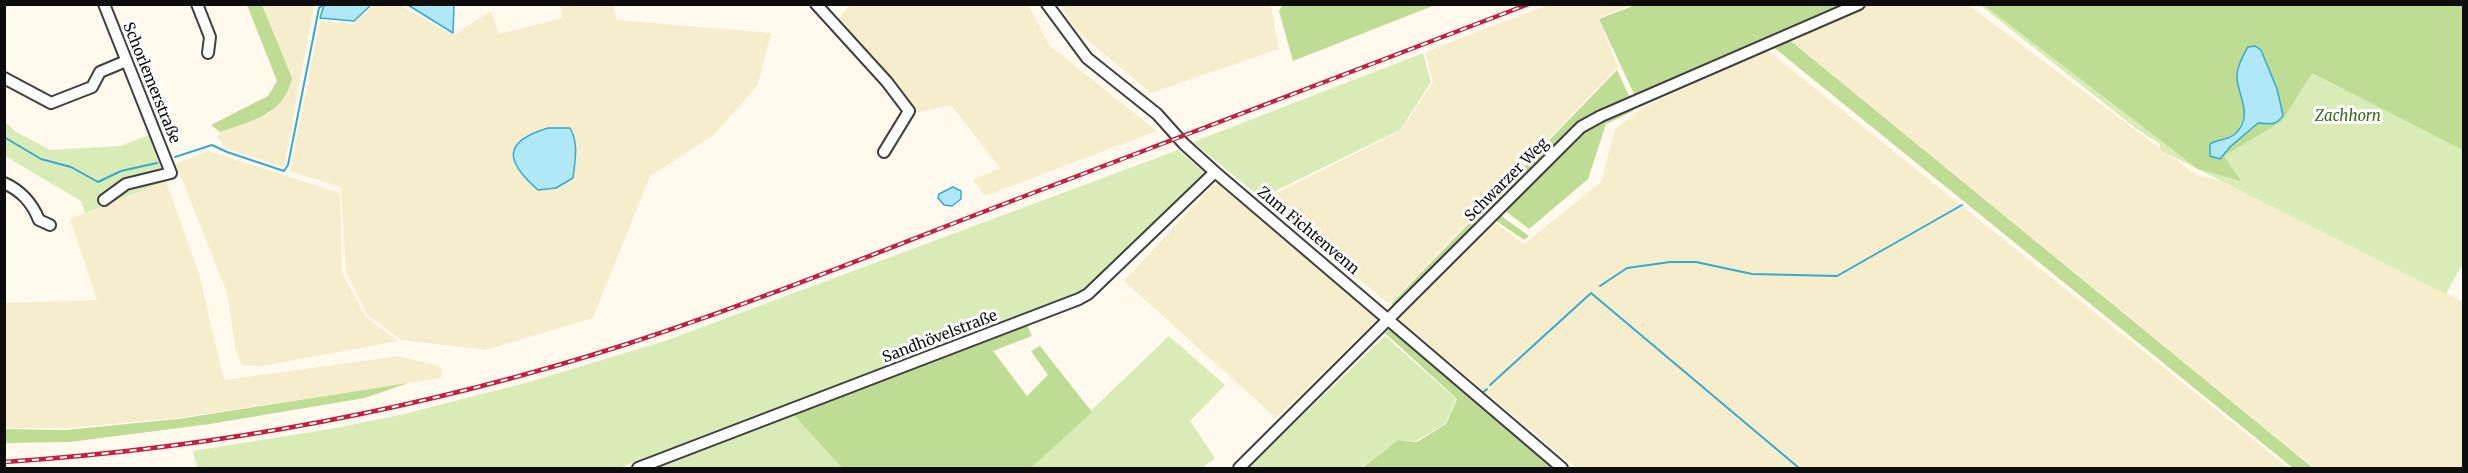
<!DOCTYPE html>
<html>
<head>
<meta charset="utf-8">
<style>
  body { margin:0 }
  #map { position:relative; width:2468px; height:473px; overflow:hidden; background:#fff9ee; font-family:Merriweather,serif }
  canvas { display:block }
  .frame { position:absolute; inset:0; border:6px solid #0d0d0d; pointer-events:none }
</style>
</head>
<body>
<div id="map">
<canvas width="2468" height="473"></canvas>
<div class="frame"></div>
</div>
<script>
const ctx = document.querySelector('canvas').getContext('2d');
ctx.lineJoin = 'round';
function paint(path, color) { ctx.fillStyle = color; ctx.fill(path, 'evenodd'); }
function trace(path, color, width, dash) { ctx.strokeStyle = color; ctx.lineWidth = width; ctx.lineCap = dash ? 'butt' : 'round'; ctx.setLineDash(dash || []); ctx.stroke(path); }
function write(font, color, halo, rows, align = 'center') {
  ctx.font = font + ' Merriweather,serif'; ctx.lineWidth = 6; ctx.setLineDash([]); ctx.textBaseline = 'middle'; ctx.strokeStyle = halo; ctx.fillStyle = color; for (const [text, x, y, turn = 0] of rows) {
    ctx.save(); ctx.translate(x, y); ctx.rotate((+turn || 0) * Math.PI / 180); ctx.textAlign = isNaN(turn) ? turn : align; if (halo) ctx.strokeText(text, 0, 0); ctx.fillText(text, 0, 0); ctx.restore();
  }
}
const farmland = new Path2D(`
  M560 4 613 5 617 20 771 33 758 85 714 135 650 176 593 318 485 350 401 340 367 314 346 272 341 187 290 171 320 21 353 24 374 5H399L454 35 491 11 499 34 562 18Z
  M1550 4 1632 5 1598 18 1618 67 1389 304 1263 200 1400 131 1433 82 1425 52Z
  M262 5H314L284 167 225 148 217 137 220 132 270 113 292 78Z
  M850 5H1028L1050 46 1157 131 985 196 973 180 1000 168 951 105 916 113 835 22Z
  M1060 5H1271L1279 49 1151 93 1078 32Z
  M1863 5H1968L2196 175 2241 185 2463 302V468H2314L1792 42Z
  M1767 50 2289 468H1576L1398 319 1495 222 1524 244 1601 182 1615 129 1642 108Z
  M208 151 340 193 342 273 366 317 398 341 262 366 242 365 236 351 227 293 176 164Z
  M166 181 199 274 224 380 399 356 439 366 442 371 441 378 178 418 67 428H5V303L97 300 70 219Z
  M1216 182 1377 319 1276 418 1124 281Z`);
const green = new Path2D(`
  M1980 5H2463V263L2446 294 2160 150V144L2138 130Z
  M1423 53 1431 82 1400 130 1261 198 1193 142Z
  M4 121 15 131 50 150 120 146 149 135 166 181 85 213 81 201 5 156Z
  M1178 150 1206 174 1082 293 619 468H197L193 451 336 428 404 414 529 382 665 341Z
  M1169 336 1225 385 1190 421 1215 458 1202 468H1031Z
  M1385 336 1456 399 1445 424 1416 441 1398 440 1361 468H1248Z
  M792 413 842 468H660L658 466Z`);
const forest = new Path2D(`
  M1283 4H1435V5L1293 61 1279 11Z
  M247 5H262L292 78C284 115 251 121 220 132L211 125 268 96 277 81Z
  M1635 5H1840L1635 96 1599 19Z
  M1984 5H2463V150L2312 73 2282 121 2224 156 2241 181 2198 169ZM2248 47 2261 50 2282 107C2266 118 2236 135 2226 153L2215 140 2223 141 2237 131 2245 114 2238 70Z
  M1787 38 2313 468H2293L1772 46Z
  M1617 70 1630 98 1593 114 1396 309 1391 304Z
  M1633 106V111L1606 124 1588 179 1529 229 1504 210 1582 130Z
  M1500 215 1529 236 1524 240 1495 220Z
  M1026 323 1032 336 993 351 1027 396 1048 375 1031 351 1040 346 1092 412 1031 468H842L792 413Z
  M1391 328 1552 468H1362L1398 440 1417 442 1446 424 1457 399 1385 333Z
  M408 383 365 398 210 424 70 442 5 443V429L66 430 178 419Z`);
const water = new Path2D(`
  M324 5V4L371 5 354 21 320 18Z
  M408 5H454L453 33Z
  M2255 46 2261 50 2277 89 2283 115C2277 126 2269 124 2258 123L2230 147 2220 159 2210 156V144C2219 138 2226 142 2236 133 2253 116 2239 97 2237 79 2236 68 2243 56 2248 47Z
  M548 128H570C579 144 575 160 573 178L556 188 538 190C505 161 502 142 548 128Z
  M953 187 961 191V199L952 206 944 205 938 198 939 194Z`);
const stream = new Path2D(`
  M4 137 41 159 71 167 98 182 121 171 157 163
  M175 157 212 145 227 152 284 171 288 165 319 8 324 4
  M1600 286 1627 268 1670 262H1696L1752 274 1837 276 1962 205
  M1591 293 1799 468
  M1490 385 1590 294
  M1482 393 1487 389`);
const minor = new Path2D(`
  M197 4 210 37 208 53
  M816 4 887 82 909 111 884 152
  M1047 4 1087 58 1157 114 1184 144 1215 172 1562 468
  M4 78 51 103 92 87 100 72 126 61
  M4 183C22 191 32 203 39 220L50 225
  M104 200 126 184 171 173 104 4
  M638 468 1079 299 1088 294 1215 172
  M1239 468 1581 127 1601 116 1859 4`);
const rail = new Path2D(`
  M4 462C216 448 425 409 627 344 751 304 873 254 996 207 1173 140 1351 72 1529 4`);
const streetNames = [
  ["Schorlemerstraße",151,83,68],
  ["Schwarzer Weg",1507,180,-45],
  ["Zum Fichtenvenn",1308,231,40],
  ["Sandhövelstraße",940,337,-21]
];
const parkNames = [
  ["Zachhorn",2348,117]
];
paint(farmland, '#f6edcd');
paint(green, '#d9ebb6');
paint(forest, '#bfdc94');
paint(water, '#b0e8f8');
trace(water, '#34aad2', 1.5);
trace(stream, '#34aad2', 2);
trace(minor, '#404040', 14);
trace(minor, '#fff', 10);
trace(rail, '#c3203f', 4.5);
trace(rail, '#fff', 2, [7]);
write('15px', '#0d0d0d', '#fff', streetNames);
write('italic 15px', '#36681b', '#fff', parkNames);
</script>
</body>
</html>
